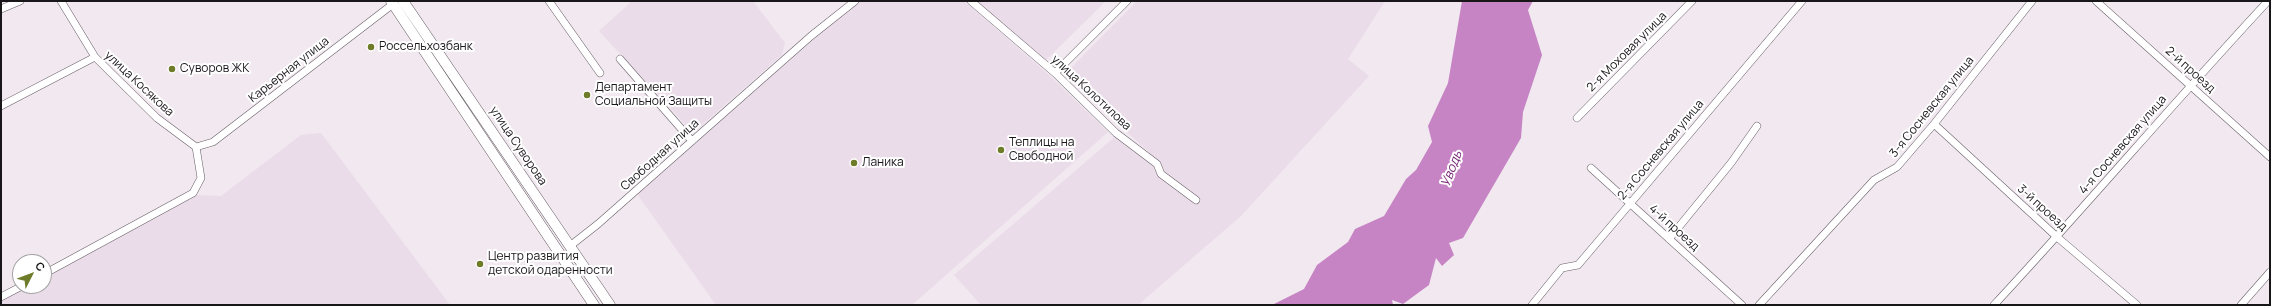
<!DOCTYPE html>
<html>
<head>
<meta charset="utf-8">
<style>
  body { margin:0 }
  #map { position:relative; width:2271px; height:306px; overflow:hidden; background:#f1e8f0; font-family:Manrope,sans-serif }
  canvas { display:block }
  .frame { position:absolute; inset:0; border:2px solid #191619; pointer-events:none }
  .north { position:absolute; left:12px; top:254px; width:40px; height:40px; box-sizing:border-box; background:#fff; border:1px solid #a3a2a3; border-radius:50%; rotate:48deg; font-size:11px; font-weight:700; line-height:16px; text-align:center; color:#191619 }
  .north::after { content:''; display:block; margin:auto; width:14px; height:18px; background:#6e7c29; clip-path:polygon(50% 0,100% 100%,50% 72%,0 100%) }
</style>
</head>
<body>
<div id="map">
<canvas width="2271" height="306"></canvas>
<div class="frame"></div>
<div class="north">С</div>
</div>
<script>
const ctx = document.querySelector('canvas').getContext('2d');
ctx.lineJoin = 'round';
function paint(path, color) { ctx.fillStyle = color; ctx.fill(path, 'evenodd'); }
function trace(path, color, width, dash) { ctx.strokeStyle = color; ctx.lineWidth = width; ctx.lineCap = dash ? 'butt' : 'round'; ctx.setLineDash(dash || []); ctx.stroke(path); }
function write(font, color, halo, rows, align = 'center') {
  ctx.font = font + ' Manrope,sans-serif'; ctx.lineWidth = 4; ctx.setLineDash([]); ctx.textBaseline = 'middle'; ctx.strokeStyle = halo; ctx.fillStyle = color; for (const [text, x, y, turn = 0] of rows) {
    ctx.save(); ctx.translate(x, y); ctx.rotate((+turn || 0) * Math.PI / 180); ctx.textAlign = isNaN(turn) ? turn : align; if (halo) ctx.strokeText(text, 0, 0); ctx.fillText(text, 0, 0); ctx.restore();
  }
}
const built = new Path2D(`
  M632 1H753L785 43 782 55 693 133 599 31Z
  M861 1H964L1048 74 1108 132 912 305H716L637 194 814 39Z
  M975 1H1106L1045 61Z
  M1137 1H1385L1348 59 1369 76 1241 216 1138 305H1061L1059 303 1056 305H981L954 275 1117 135 1148 155 1150 153 1064 75Z
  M321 133 450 305H1V299L25 286H44V276L194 195 221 196 301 135Z`);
const water = new Path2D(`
  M1462 1H1533L1528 10 1542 55 1523 112 1521 138 1463 238 1449 243 1454 255 1442 266 1436 258 1429 285 1403 304 1392 300 1393 305H1272L1304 289 1317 265 1348 242 1355 229 1384 216 1406 179 1416 170 1432 142 1428 126 1448 83Z`);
const minor = new Path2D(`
  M549 1 600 73
  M971 1 1055 73 1116 133 1157 164 1161 174 1196 200
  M2096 1 2270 157
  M1 9 20 1
  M620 59 692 141
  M1055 73 1127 1
  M1 106 95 57
  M1577 118 1692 1
  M1934 124 2057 237 2137 305
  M196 147 213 142 393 4
  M1591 168 1742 305
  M1669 239 1731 163 1757 126
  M570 246 598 224 811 36 855 1
  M44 274 193 193 201 178 196 147 157 118 95 57 61 1
  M1 297 22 286
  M1532 305 1562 268 1578 265 1802 1
  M1759 305 1874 180 1897 167 1934 124 2032 1
  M1994 305C2087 205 2175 101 2268 1
  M2241 305 2270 272`);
const secondary = new Path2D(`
  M391 1 594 305
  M403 1 610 305`);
const markers = [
  [371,47,4,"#6e7c29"],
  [172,69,4,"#6e7c29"],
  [587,95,4,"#6e7c29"],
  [1001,150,4,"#6e7c29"],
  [854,163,4,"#6e7c29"],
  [480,264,4,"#6e7c29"]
];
const poiNames = [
  ["Россельхозбанк",379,47],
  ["Суворов ЖК",180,69],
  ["Департамент",595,88],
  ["Социальной Защиты",595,102],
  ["Теплицы на",1009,143],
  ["Свободной",1009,157],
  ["Ланика",862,163],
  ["Центр развития",488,257],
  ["детской одаренности",488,271]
];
const streetNames = [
  ["2-я Моховая улица",1627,52,-45],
  ["Карьерная улица",289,70,-38],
  ["2-й проезд",2190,70,42],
  ["улица Косякова",139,84,43],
  ["улица Колотилова",1091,93,43],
  ["3-я Сосневская улица",1932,107,-51],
  ["4-я Сосневская улица",2123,145,-49],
  ["улица Суворова",518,146,56],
  ["2-я Сосневская улица",1661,150,-50],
  ["Свободная улица",660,155,-42],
  ["3-й проезд",2042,208,42],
  ["4-й проезд",1674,228,42]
];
const waterNames = [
  ["Уводь",1452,169,-69]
];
paint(built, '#ebdcea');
paint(water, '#c684c4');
trace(minor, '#675f66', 8);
trace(secondary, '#675f66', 11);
trace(minor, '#fff', 7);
trace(secondary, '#fff', 10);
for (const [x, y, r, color] of markers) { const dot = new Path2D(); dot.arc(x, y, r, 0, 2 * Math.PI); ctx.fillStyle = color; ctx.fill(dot); trace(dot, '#fff', 1.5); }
write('12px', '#191619', '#fff', poiNames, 'left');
write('12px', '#191619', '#fff', streetNames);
write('italic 13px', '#772876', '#fff', waterNames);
</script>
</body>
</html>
